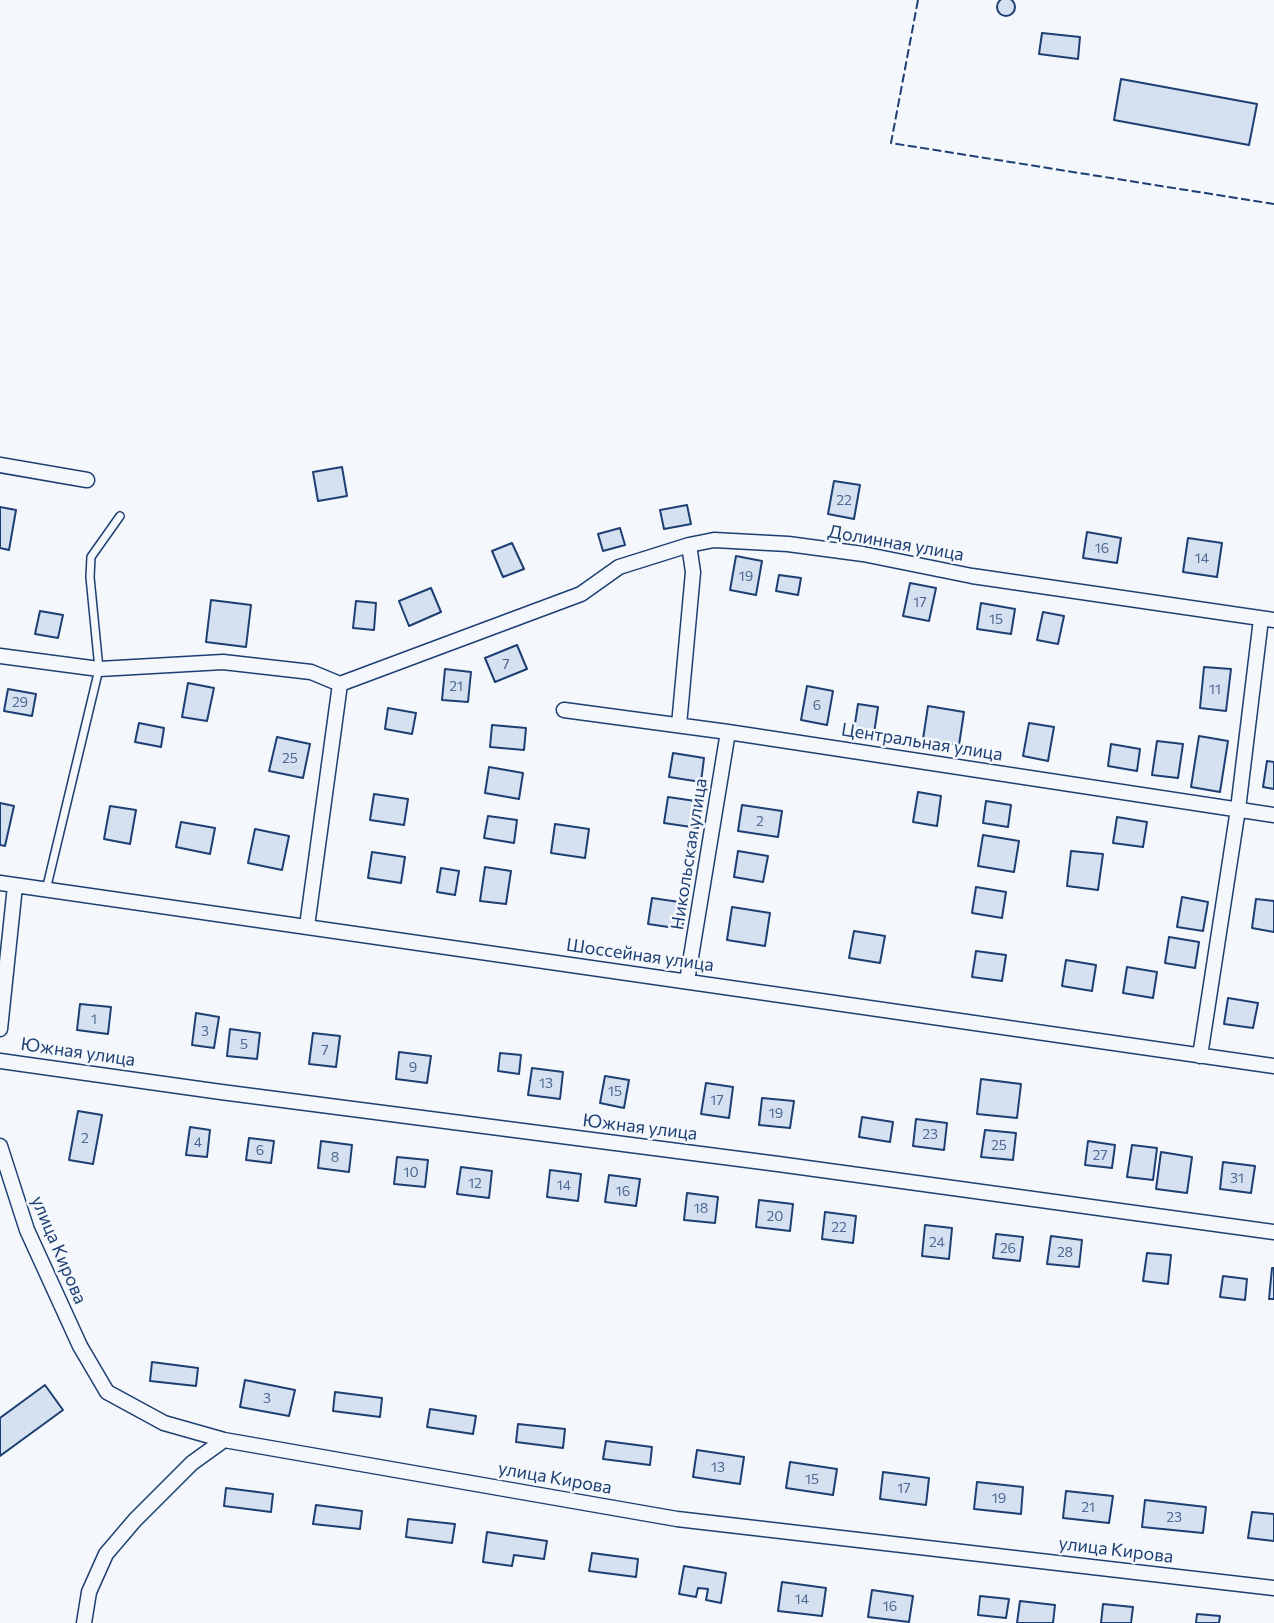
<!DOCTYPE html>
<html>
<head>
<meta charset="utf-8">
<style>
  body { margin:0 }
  canvas { display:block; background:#f4f7fb }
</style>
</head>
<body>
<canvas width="1274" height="1623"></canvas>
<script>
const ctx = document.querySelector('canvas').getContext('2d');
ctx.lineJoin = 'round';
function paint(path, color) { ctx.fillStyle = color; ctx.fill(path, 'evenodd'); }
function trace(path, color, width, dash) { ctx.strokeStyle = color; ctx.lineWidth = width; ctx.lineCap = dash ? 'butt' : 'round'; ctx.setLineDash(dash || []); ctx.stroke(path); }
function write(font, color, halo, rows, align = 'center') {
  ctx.font = font + ' Commissioner,sans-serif'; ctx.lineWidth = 5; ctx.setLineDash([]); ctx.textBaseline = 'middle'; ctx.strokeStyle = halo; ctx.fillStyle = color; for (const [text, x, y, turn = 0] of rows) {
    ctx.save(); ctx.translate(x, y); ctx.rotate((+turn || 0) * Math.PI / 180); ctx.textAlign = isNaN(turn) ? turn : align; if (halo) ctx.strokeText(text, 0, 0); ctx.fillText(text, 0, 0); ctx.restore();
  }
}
const building = new Path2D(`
  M997 7a9 9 0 1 1 18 0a9 9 0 1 1-18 0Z
  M1042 33 1080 37 1078 59 1039 54Z
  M1121 79 1257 104 1249 145 1114 120Z
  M342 467 347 496 318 501 313 472Z
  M834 481 860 485 854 519 828 514Z
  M687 505 691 524 664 529 660 510Z
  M0 507 16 510 9 550 0 548Z
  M620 528 625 545 603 551 598 534Z
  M1087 532 1121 538 1117 563 1083 558Z
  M1188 538 1222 543 1217 577 1183 572Z
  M512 543 524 569 503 577 492 551Z
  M736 556 762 561 756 595 730 590Z
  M779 575 801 578 798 595 776 591Z
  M910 583 936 588 929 621 903 616Z
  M431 588 441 612 409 626 399 601Z
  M211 600 251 605 246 647 206 642Z
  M356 601 376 603 374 630 353 628Z
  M981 603 1015 609 1011 634 977 629Z
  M40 611 63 615 58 638 35 634Z
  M1043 612 1064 616 1058 644 1037 640Z
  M517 645 527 669 495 682 485 658Z
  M1204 667 1231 669 1226 711 1200 708Z
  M445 669 471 672 468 702 442 700Z
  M188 683 214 688 207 721 182 717Z
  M807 686 833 691 827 725 801 720Z
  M8 689 36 694 32 716 4 711Z
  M858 704 878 707 874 733 854 730Z
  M928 706 964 712 959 745 923 739Z
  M388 708 416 713 412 734 385 729Z
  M139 723 164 728 161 747 135 742Z
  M1029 723 1054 727 1048 761 1023 756Z
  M492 725 526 728 524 750 490 747Z
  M1199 736 1228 741 1220 792 1191 787Z
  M277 737 310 744 303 778 269 771Z
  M1157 741 1183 744 1178 778 1152 775Z
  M1111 744 1140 749 1137 771 1108 766Z
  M673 753 704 758 701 782 669 777Z
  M1267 761 1274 762V789L1263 787Z
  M489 767 523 773 519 799 485 793Z
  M918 792 941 796 937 826 913 822Z
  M374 794 408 799 404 825 370 820Z
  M668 797 702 802 698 828 664 823Z
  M986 801 1011 805 1008 827 983 823Z
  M0 803 14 806 5 846 0 845Z
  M742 805 782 811 778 837 738 831Z
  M110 806 136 810 130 844 104 839Z
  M488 816 517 820 514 843 484 838Z
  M1117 817 1147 822 1143 847 1113 843Z
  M181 822 215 828 210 854 176 847Z
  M555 824 589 829 585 858 551 853Z
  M255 829 289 836 282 870 248 863Z
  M983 835 1019 841 1014 872 978 866Z
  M738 851 768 856 763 882 734 877Z
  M1071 851 1103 854 1098 890 1067 886Z
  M372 852 405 857 401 883 368 878Z
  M485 867 511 871 506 904 480 901Z
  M441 868 459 871 455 895 437 892Z
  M976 887 1006 892 1002 918 972 913Z
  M1182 897 1208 902 1203 931 1177 927Z
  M652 898 686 903 682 929 648 924Z
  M1256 899 1274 901V932L1252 928Z
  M732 907 770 913 765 946 727 940Z
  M854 931 885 936 880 963 849 958Z
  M1169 937 1199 942 1195 968 1165 963Z
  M976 951 1006 955 1002 981 972 977Z
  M1066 960 1096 965 1092 991 1062 986Z
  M1127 967 1157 972 1153 998 1123 993Z
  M1228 998 1258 1003 1253 1028 1224 1024Z
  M80 1004 111 1007 108 1034 77 1030Z
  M196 1013 219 1017 214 1048 192 1045Z
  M230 1029 260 1033 257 1059 227 1056Z
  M313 1033 340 1036 336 1067 309 1064Z
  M399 1052 431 1056 427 1083 396 1079Z
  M500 1053 521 1055 519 1074 498 1071Z
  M532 1068 563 1072 560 1099 528 1095Z
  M605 1076 629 1080 624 1108 600 1103Z
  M981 1079 1021 1084 1017 1118 977 1114Z
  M706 1083 733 1087 729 1118 701 1114Z
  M762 1098 794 1101 790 1128 759 1125Z
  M78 1111 102 1115 93 1164 69 1160Z
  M862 1117 893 1122 890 1142 859 1137Z
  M916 1119 947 1123 944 1150 913 1146Z
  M190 1127 210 1130 207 1157 186 1155Z
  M985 1130 1016 1133 1013 1160 981 1157Z
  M249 1138 274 1141 271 1163 246 1160Z
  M321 1141 352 1145 349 1172 318 1168Z
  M1088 1141 1115 1145 1112 1168 1085 1165Z
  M1132 1145 1157 1148 1153 1180 1127 1177Z
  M1161 1152 1192 1157 1187 1193 1156 1189Z
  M397 1157 428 1160 425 1187 394 1184Z
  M1223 1162 1255 1166 1251 1193 1220 1189Z
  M461 1167 492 1171 489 1198 457 1194Z
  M550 1170 581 1174 578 1201 547 1197Z
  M609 1175 640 1179 636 1206 605 1202Z
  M687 1193 718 1197 715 1223 684 1220Z
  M759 1200 793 1204 790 1231 756 1227Z
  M825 1212 856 1216 853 1243 822 1239Z
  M925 1225 952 1228 949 1259 922 1256Z
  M996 1234 1023 1237 1020 1261 993 1258Z
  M1051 1236 1082 1240 1079 1267 1047 1264Z
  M1147 1253 1171 1255 1168 1284 1143 1281Z
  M1272 1268H1274V1299H1269Z
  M1223 1276 1247 1279 1245 1300 1220 1297Z
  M152 1362 198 1368 196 1386 150 1381Z
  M245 1380 295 1390 289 1416 240 1407Z
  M45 1385 63 1410 0 1456V1418Z
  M335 1392 382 1398 380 1417 333 1411Z
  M430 1409 476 1416 473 1434 427 1427Z
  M518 1424 565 1429 563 1448 516 1442Z
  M606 1441 652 1447 650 1465 603 1459Z
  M697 1450 744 1457 740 1484 693 1477Z
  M790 1462 837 1469 833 1495 786 1488Z
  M883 1472 929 1478 926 1505 880 1499Z
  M977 1482 1023 1487 1021 1514 974 1509Z
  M226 1488 273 1494 271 1512 224 1506Z
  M1066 1491 1113 1496 1109 1523 1063 1518Z
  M1145 1500 1206 1507 1203 1533 1142 1527Z
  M316 1505 362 1511 360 1529 313 1524Z
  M1252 1512 1274 1514V1541L1248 1538Z
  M408 1519 455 1524 452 1543 406 1537Z
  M487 1532 547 1541 544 1559 514 1555 512 1566 483 1562Z
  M592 1553 638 1559 636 1577 589 1571Z
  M684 1566 726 1573 721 1603 706 1600 708 1589 698 1588 696 1597 679 1594Z
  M782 1582 826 1588 822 1616 778 1611Z
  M872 1590 913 1596 909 1622 868 1617Z
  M980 1596 1009 1599 1006 1618 978 1615Z
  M1020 1601 1055 1605 1053 1623H1017Z
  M1103 1604 1133 1607 1131 1623H1101Z
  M1197 1614 1220 1616 1219 1623H1196Z`);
const service = new Path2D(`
  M46 890 99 669 90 577 91 557 120 516`);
const minor = new Path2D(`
  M0 465 87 480
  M0 656 99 669 223 662 311 672 340 684
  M564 710 728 732 1274 815
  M679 725 693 572 689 545 714 540 788 544 863 554 972 576 1274 620
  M0 883 1274 1066
  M307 926 340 684 581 594 619 567 689 545
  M687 981 728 732
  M0 1029 15 886
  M1200 1056 1238 809 1261 619
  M0 1061 221 1092 778 1164 1274 1232
  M0 1146 27 1230 80 1346 107 1392 164 1423 224 1440 677 1519 1274 1588
  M84 1623 89 1592 106 1554 135 1520 192 1463 224 1440`);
const fence = new Path2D(`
  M918 0 891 143 1274 204`);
const numberNames = [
  ["22",844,500],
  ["16",1102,548],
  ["14",1202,558],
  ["19",746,576],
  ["17",920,602],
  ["15",996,619],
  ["7",506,664],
  ["21",456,686],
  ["11",1215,689],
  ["29",20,702],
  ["6",817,705],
  ["25",290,758],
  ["2",760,821],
  ["1",94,1019],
  ["3",205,1031],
  ["5",244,1044],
  ["7",325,1050],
  ["9",413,1067],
  ["13",546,1083],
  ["15",615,1091],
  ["17",717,1100],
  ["19",776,1113],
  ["23",930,1134],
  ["2",85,1138],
  ["4",198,1142],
  ["25",999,1145],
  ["6",260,1150],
  ["27",1100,1155],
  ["8",335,1157],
  ["10",411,1172],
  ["31",1237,1178],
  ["12",475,1183],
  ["14",564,1185],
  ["16",623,1191],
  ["18",701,1208],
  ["20",775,1216],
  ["22",839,1227],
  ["24",937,1242],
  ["26",1008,1248],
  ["28",1065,1252],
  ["3",267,1398],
  ["13",718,1467],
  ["15",812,1479],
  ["17",904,1488],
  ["19",999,1498],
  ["21",1088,1507],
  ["23",1174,1517],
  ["14",802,1599],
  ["16",890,1606]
];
const streetNames = [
  ["Долинная улица",896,543,10],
  ["Центральная улица",922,742,9],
  ["Никольская улица",689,854,-81],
  ["Шоссейная улица",640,955,8],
  ["Южная улица",78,1052,8],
  ["Южная улица",640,1127,7],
  ["улица Кирова",59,1250,67],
  ["улица Кирова",555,1478,10],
  ["улица Кирова",1116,1550,7]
];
paint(building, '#d5e0f0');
trace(building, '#1d3f73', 2);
trace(service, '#1d3f73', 10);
trace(minor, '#1d3f73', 17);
trace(service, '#f4f7fb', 7);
trace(minor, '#f4f7fb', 14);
trace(fence, '#1d3f73', 2, [9, 3.5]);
write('14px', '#4b6792', null, numberNames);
write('18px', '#1d3f73', '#f4f7fb', streetNames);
</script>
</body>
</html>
